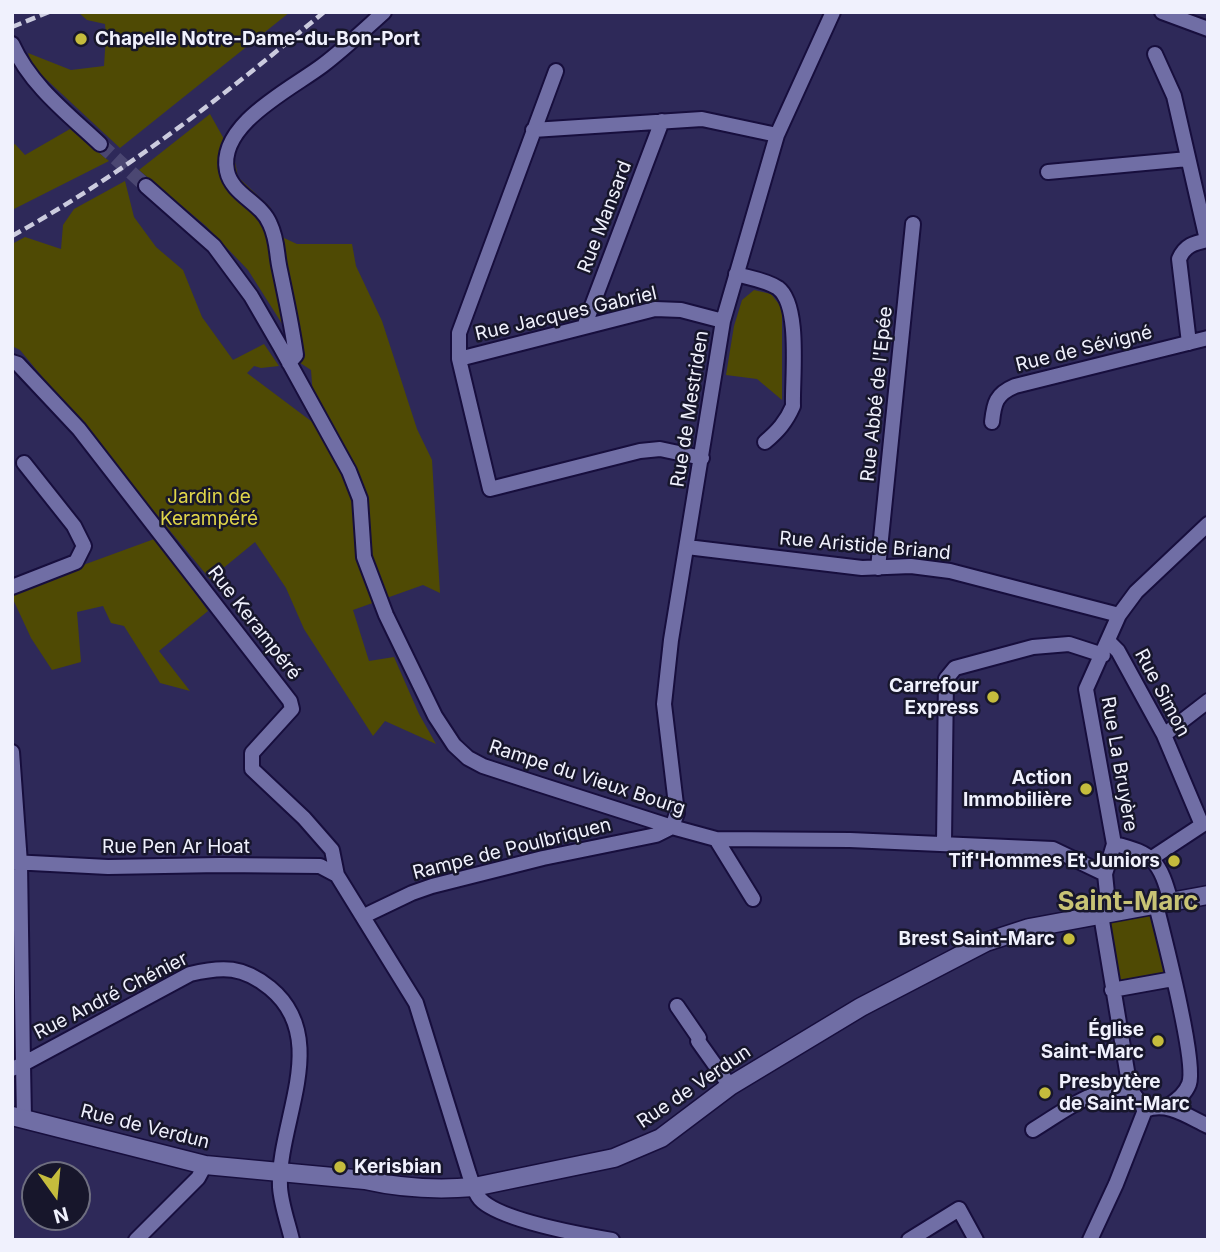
<!DOCTYPE html>
<html>
<head>
<meta charset="utf-8">
<style>
  body { margin:0 }
  #map { position:relative; width:1220px; height:1252px; overflow:hidden; background:#2e2959; font-family:Inter,sans-serif }
  canvas { display:block }
  .frame { position:absolute; inset:0; border:14px solid #f0f1fd; pointer-events:none }
  .north { position:absolute; left:21px; top:1161px; width:70px; height:70px; box-sizing:border-box; background:#17162b; border:2px solid #6e6e7f; border-radius:50%; rotate:165deg; font-size:19px; font-weight:700; line-height:28px; text-align:center; color:#f0f1fd }
  .north::after { content:''; display:block; margin:auto; width:24px; height:32px; background:#c5bc3d; clip-path:polygon(50% 0,100% 100%,50% 72%,0 100%) }
</style>
</head>
<body>
<div id="map">
<canvas width="1220" height="1252"></canvas>
<div class="frame"></div>
<div class="north">N</div>
</div>
<script>
const ctx = document.querySelector('canvas').getContext('2d');
ctx.lineJoin = 'round';
function paint(path, color) { ctx.fillStyle = color; ctx.fill(path, 'evenodd'); }
function trace(path, color, width, dash) { ctx.strokeStyle = color; ctx.lineWidth = width; ctx.lineCap = dash ? 'butt' : 'round'; ctx.setLineDash(dash || []); ctx.stroke(path); }
function write(font, color, halo, rows, align = 'center') {
  ctx.font = font + ' Inter,sans-serif'; ctx.lineWidth = 5; ctx.setLineDash([]); ctx.textBaseline = 'middle'; ctx.strokeStyle = halo; ctx.fillStyle = color; for (const [text, x, y, turn = 0] of rows) {
    ctx.save(); ctx.translate(x, y); ctx.rotate((+turn || 0) * Math.PI / 180); ctx.textAlign = isNaN(turn) ? turn : align; if (halo) ctx.strokeText(text, 0, 0); ctx.fillText(text, 0, 0); ctx.restore();
  }
}
const green = new Path2D(`
  M78 12H290L120 148 33 67 28 53 71 70 104 66 106 35 105 24 87 20Z
  M210 114 234 157 238 177 270 207 284 238 297 244H352L356 266 382 321 417 429 432 460 440 593 423 585 353 610 369 661 394 657 419 714 436 744 385 721 373 736 304 629 286 588 255 542 210 579 20 350 12 346V244L25 237 61 249 63 225 74 209 125 181 134 217 156 247 183 270 202 317 233 360 264 344 279 366 261 368 254 366 247 373 315 424 311 370 294 359 286 330 248 270 206 226 139 170Z
  M70 129 109 161 12 210V146L15 144 25 155Z
  M754 290 771 294 782 308V400L757 379 726 375 734 326 742 300Z
  M157 538 208 611 159 651 190 691 160 683 124 626 111 623 103 606 77 612 81 662 52 670 31 638 12 597V591Z
  M1152 914 1167 972 1116 981 1107 922Z`);
const minorTunnel = new Path2D(`
  M100 144 146 186`);
const minor = new Path2D(`
  M1162 12 1208 29
  M12 44C31 86 68 114 100 144
  M1155 54 1174 96 1207 240
  M556 71 459 333V359L490 489 640 451 660 449 702 458
  M533 130 702 119 777 135
  M1048 172 1188 159
  M146 186 214 246 251 296 280 346 349 471 360 499 364 557 386 615 435 716 454 745 468 758 483 766 535 783 672 827 716 839 850 840 1053 849 1105 874
  M736 274C750 278 766 280 778 288 801 305 792 379 793 406 786 422 778 431 765 442
  M584 327 662 121
  M1189 343 1179 259C1185 245 1194 243 1208 240
  M459 359 655 309 681 310 723 321
  M12 362 18 364 79 429 290 701 292 709 252 753V769L304 818 332 850 337 875 416 1003 469 1174C472 1182 474 1192 480 1199 499 1220 583 1235 612 1240
  M289 363 296 355C292 326 286 299 280 270 276 253 278 241 270 224 261 202 232 195 227 171 217 124 293 88 323 65 344 49 364 30 384 12
  M992 422C994 403 996 394 1015 386L1208 338
  M687 547 862 568 911 566 950 571 1119 615
  M878 568 913 224
  M12 587 76 562 84 546 74 526 24 463
  M1109 642 1118 651 1164 735 1202 825 1152 858
  M1164 735 1208 701
  M12 752 20 863 23 1064 190 974C223 966 243 966 270 988 332 1039 277 1122 280 1187 281 1204 288 1223 292 1240
  M716 839 753 899
  M944 843 946 679 955 668 1033 647 1069 644 1103 655
  M1114 844C1154 853 1160 862 1171 902
  M12 862 108 867 220 865 320 866 337 875
  M1156 905C1163 933 1197 1063 1189 1084 1185 1095 1175 1101 1167 1107
  M1109 913 1105 874 1114 844 1086 689 1119 615 1136 592 1208 524
  M1101 915 1130 1089 1145 1110
  M364 916 412 893 432 886 543 858 656 835 672 827 677 813 664 704 671 640 723 321 777 135 833 12
  M1112 990 1173 979
  M677 1006 699 1038 698 1041 730 1086
  M12 1069 23 1064 24 1119
  M1145 1110C1167 1101 1187 1116 1208 1126
  M1033 1130C1063 1112 1093 1086 1130 1089
  M136 1240 198 1178 205 1165
  M909 1240 959 1209 976 1240
  M1090 1240 1116 1184 1145 1110`);
const tertiary = new Path2D(`
  M12 1116 205 1165 365 1180C400 1188 438 1190 474 1187L614 1158 661 1138 730 1086 861 1007 986 942 1029 928 1208 895`);
const rail = new Path2D(`
  M12 27 49 12
  M12 236C125 173 225 95 324 12`);
const markers = [
  [81,39,7,"#c5bc3d"],
  [993,697,7,"#c5bc3d"],
  [1086,789,7,"#c5bc3d"],
  [1174,861,7,"#c5bc3d"],
  [1069,939,7,"#c5bc3d"],
  [1158,1041,7,"#c5bc3d"],
  [1045,1093,7,"#c5bc3d"],
  [340,1167,7,"#c5bc3d"]
];
const poiNames = [
  ["Chapelle Notre-Dame-du-Bon-Port",95,39,"left"],
  ["Carrefour",979,686],
  ["Express",979,708],
  ["Action",1072,778],
  ["Immobilière",1072,800],
  ["Tif'Hommes Et Juniors",1160,861],
  ["Brest Saint-Marc",1055,939],
  ["Église",1144,1030],
  ["Saint-Marc",1144,1052],
  ["Presbytère",1059,1082,"left"],
  ["de Saint-Marc",1059,1104,"left"],
  ["Kerisbian",354,1167,"left"]
];
const streetNames = [
  ["Rue Mansard",605,217,-69],
  ["Rue Jacques Gabriel",566,314,-13],
  ["Rue de Sévigné",1084,349,-14],
  ["Rue Abbé de l'Epée",877,394,-84],
  ["Rue de Mestriden",690,409,-81],
  ["Rue Aristide Briand",865,546,5],
  ["Rue Kerampéré",254,623,52],
  ["Rue Simon",1162,693,62],
  ["Rue La Bruyère",1119,764,80],
  ["Rampe du Vieux Bourg",587,778,18],
  ["Rue Pen Ar Hoat",176,847],
  ["Rampe de Poulbriquen",512,849,-14],
  ["Rue André Chénier",111,996,-27],
  ["Rue de Verdun",694,1087,-34],
  ["Rue de Verdun",145,1127,14]
];
const parkNames = [
  ["Jardin de",209,497],
  ["Kerampéré",209,519]
];
const districtNames = [
  ["Saint-Marc",1128,902]
];
paint(green, '#4f4a04');
trace(minorTunnel, '#4b4772', 14, [14, 7]);
trace(minor, '#170e3d', 18);
trace(tertiary, '#170e3d', 21);
trace(minor, '#706ea5', 14);
trace(tertiary, '#706ea5', 18);
trace(rail, '#cbcbde', 4.5, [10, 5]);
for (const [x, y, r, color] of markers) { const dot = new Path2D(); dot.arc(x, y, r, 0, 2 * Math.PI); ctx.fillStyle = color; ctx.fill(dot); trace(dot, '#17162b', 2.5); }
write('bold 19px', '#f0f1fd', '#17162b', poiNames, 'right');
write('19px', '#f0f1fd', '#17162b', streetNames);
write('19px', '#dfd549', '#17162b', parkNames);
write('bold 26px', '#c8c375', '#17162b', districtNames);
</script>
</body>
</html>
